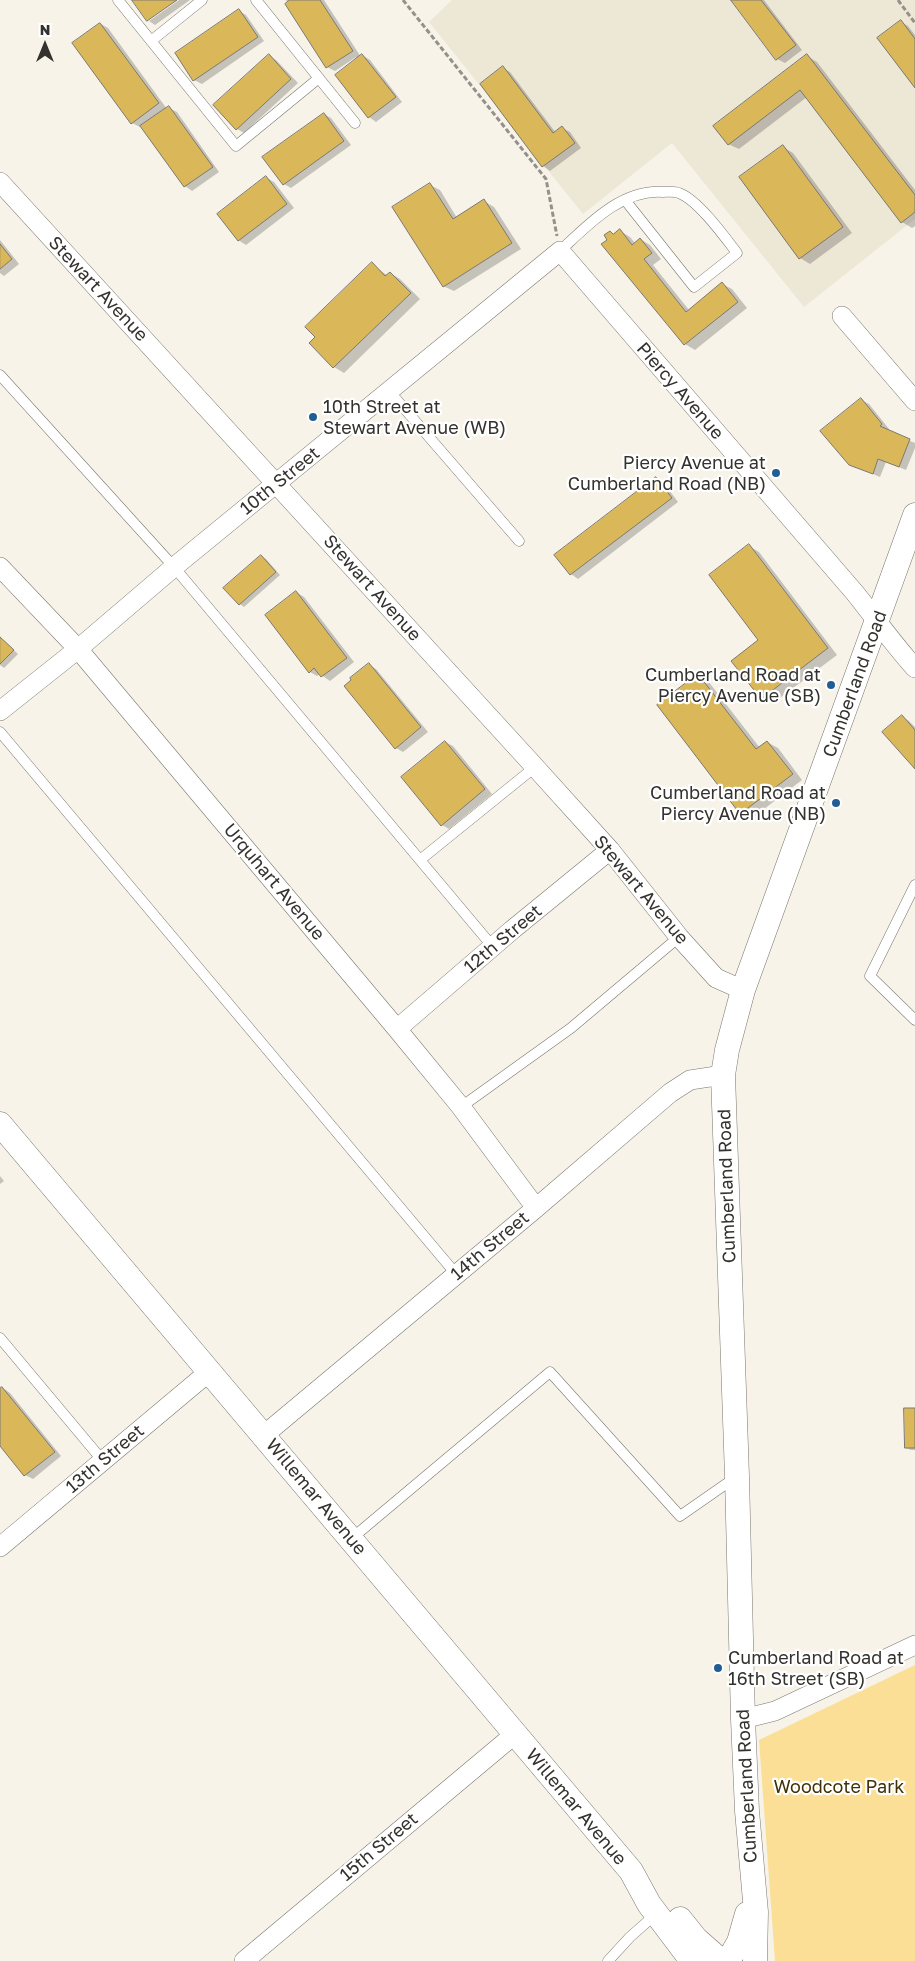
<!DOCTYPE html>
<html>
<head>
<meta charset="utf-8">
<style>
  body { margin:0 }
  #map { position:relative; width:915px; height:1961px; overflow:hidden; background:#f7f3e9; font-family:"Golos Text",sans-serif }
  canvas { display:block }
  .north { position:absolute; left:20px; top:20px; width:50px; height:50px; -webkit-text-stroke:4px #fff; paint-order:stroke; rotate:0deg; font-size:14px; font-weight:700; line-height:20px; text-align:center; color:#33322e }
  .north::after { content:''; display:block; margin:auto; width:18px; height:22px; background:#33322e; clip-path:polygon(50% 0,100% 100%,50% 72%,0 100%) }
</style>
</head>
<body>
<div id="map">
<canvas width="915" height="1961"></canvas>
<div class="north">N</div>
</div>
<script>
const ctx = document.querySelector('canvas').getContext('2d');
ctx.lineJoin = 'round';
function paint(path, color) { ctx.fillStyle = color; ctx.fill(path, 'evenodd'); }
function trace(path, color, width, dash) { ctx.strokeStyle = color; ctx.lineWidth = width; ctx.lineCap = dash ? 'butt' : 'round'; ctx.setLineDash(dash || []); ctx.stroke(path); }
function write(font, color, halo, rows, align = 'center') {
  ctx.font = font + ' "Golos Text",sans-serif'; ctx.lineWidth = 4.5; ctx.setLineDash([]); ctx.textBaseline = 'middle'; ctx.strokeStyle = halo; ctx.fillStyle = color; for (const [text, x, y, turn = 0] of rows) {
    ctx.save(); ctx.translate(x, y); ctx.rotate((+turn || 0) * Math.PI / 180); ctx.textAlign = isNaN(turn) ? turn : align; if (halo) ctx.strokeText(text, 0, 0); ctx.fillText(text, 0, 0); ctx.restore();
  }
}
const built = new Path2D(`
  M452 0H915V219L804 307 672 143 583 214 429 22Z`);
const green = new Path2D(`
  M915 1665V1961H775L759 1740Z`);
const shadow = new Path2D(`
  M179 0H190L155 25 149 21Z
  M285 0H324L361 57 362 55 370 60 402 102 376 122 369 117 356 57 335 71 327 67 289 2Z
  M732 0H764L802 50 785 63 777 59Z
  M239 11 246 15 264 41 202 84 194 80Z
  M901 22 908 26 915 35V86Z
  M101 24 108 28 167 109 169 108 177 112 219 172 192 191 185 186 142 126 140 127 132 123Z
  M269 56 276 60 298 83 244 133 237 129Z
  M807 56 817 62 915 190V226L912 228 902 222 807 97 739 149 728 144Z
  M503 68 510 72 556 133 562 128 570 132 581 148 550 171 543 166Z
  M324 114 331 118 351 145 291 188 284 184Z
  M783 147 793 153 852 233 810 264 800 258Z
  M267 178 274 182 294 208 246 245 238 240Z
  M430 185 440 190 457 218 484 201 494 207 521 249 454 291 443 286Z
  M620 231 630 237 635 243 640 239 650 245 661 259 653 265 689 310 722 284 732 289 747 308 695 350 685 344 609 240 610 232 615 235Z
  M0 240 19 264 4 276 0 273Z
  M372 264 388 276 390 273 400 279 420 299 344 373 334 367 316 337Z
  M861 400 869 404 889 429 887 431 915 443V448L906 470 886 462 880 477 850 464Z
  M656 479 664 483 678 502 578 579 571 574 556 555Z
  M749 546 759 552 837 655 772 704 762 698 760 641Z
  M261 556 266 559 280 575 244 607 240 604Z
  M296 592 304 597 354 662 330 681 320 674 317 676 310 672Z
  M0 637 18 654 4 668 0 665Z
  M369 665 376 669 428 732 403 752 396 748Z
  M698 675 708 681 760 748 767 742 778 748 802 780 751 819 741 813Z
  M902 717 909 721 915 727V767Z
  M445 742 453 746 492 794 449 829 442 825Z
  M0 1176 4 1181 0 1184Z
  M0 1386 10 1393 61 1456 33 1479 25 1475 0 1444Z
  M915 1409V1450H911L906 1448Z`);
const building = new Path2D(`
  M132 0H177L147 21Z
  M290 0H320L353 51 326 68 285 4Z
  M731 0H761L796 45 776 60Z
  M239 9 258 37 193 81 175 53Z
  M901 20 915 39V88L877 38Z
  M100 23 159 103 131 124 72 43Z
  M269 54 291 79 236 130 213 105Z
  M362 54 396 97 368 118 335 75Z
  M807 54 915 195V212L901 223 800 90 728 145 713 126Z
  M503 66 553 133 562 126 575 143 542 167 480 84Z
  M169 106 213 167 184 187 140 126Z
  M324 113 344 141 283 185 262 157Z
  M783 145 843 227 799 259 739 177Z
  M266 176 287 204 238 241 217 214Z
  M430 183 453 219 484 199 512 243 443 287 392 207Z
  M620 229 632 245 640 238 652 253 644 259 686 312 722 282 738 302 684 345 601 244 607 240 604 235 610 231 613 234Z
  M0 244 12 259 0 269Z
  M372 262 385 276 390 272 411 293 333 368 309 343 315 337 305 327Z
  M861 398 882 424 880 426 910 439 899 467 878 459 873 474 849 465 820 431Z
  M656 477 672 498 570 575 554 555Z
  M749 544 828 648 761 699 731 661 758 640 709 575Z
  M261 555 276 572 239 605 223 588Z
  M296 591 347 658 321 677 314 668 309 673 265 615Z
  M0 637 14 650 0 664Z
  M369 663 421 727 395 749 344 686 351 680 350 678Z
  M698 674 756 749 767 741 793 774 740 814 657 705Z
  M902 715 915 730V769L882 732Z
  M445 741 485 789 441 826 401 777Z
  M2 1387 55 1452 24 1476 0 1446V1389Z
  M904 1408H915V1448H905Z`);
const path = new Path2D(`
  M403 0 546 179 557 236
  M898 0 915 23`);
const service = new Path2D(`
  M118 0 236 146 319 78
  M256 0 355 123
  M151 41 202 0
  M560 251C588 225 621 189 663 192 668 192 674 191 679 193 698 200 724 236 737 253L694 287 625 200
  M0 375 174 567 493 947
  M390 392 519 541
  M0 732 456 1274
  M420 860 535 767
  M915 885 870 976 915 1020
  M461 1107 571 1028 679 937
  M0 1338 103 1461
  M351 1539 550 1372 680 1516 736 1477
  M608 1961 630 1937 656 1914`);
const minor = new Path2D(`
  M0 182 535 767 610 850 679 937 716 978 743 990
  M842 316 915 401
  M0 567 78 649 397 1029 461 1107 536 1208
  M0 711 78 649 174 567 560 251 855 593C875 618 894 645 915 668
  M397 1029 512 930 610 850
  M264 1435 536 1208 670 1093 690 1080 723 1075
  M0 1547 210 1371
  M743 1719 775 1711 915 1645
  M244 1961 515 1734`);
const tertiary = new Path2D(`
  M0 1124 631 1871 649 1904 692 1961
  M680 1919 696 1939 721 1961
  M728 1961 739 1942 747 1914
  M755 1961 756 1912 747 1811 743 1719 737 1476 723 1075 727 1050 743 990 915 515`);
const markers = [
  [313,417,5,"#215e94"],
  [776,473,5,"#215e94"],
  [831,685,5,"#215e94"],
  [836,803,5,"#215e94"],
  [718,1668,5,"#215e94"]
];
const streetNames = [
  ["Stewart Avenue",98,289,47],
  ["Piercy Avenue",680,391,49],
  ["10th Street",280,481,-39],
  ["Stewart Avenue",372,588,48],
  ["Cumberland Road",855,684,-70],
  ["Urquhart Avenue",274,882,50],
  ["Stewart Avenue",641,890,50],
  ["12th Street",503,939,-40],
  ["Cumberland Road",727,1186,-92],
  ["14th Street",490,1246,-40],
  ["13th Street",105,1459,-40],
  ["Willemar Avenue",316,1497,50],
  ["Cumberland Road",747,1786,-93],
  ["Willemar Avenue",576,1807,50],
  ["15th Street",379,1847,-40]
];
const poiNames = [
  ["10th Street at",323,407,"left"],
  ["Stewart Avenue (WB)",323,428,"left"],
  ["Piercy Avenue at",766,463],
  ["Cumberland Road (NB)",766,484],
  ["Cumberland Road at",821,675],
  ["Piercy Avenue (SB)",821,696],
  ["Cumberland Road at",826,793],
  ["Piercy Avenue (NB)",826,814],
  ["Cumberland Road at",728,1658,"left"],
  ["16th Street (SB)",728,1679,"left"]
];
const parkNames = [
  ["Woodcote Park",839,1787]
];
paint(built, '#ede7d6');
paint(green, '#fbdf97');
paint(shadow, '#0003');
paint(building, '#dab85a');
trace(building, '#7c7870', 1);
trace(service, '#7a766e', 11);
trace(minor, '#7a766e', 20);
trace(tertiary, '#7a766e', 25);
trace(path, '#94918a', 3, [5, 2.5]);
trace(service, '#fff', 10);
trace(minor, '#fff', 19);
trace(tertiary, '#fff', 24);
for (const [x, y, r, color] of markers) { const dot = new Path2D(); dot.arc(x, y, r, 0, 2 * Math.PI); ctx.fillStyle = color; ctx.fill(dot); trace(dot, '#fff', 2); }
write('18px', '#33322e', '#fff', streetNames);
write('18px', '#33322e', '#fff', poiNames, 'right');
write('18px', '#403107', '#fff', parkNames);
</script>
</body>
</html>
